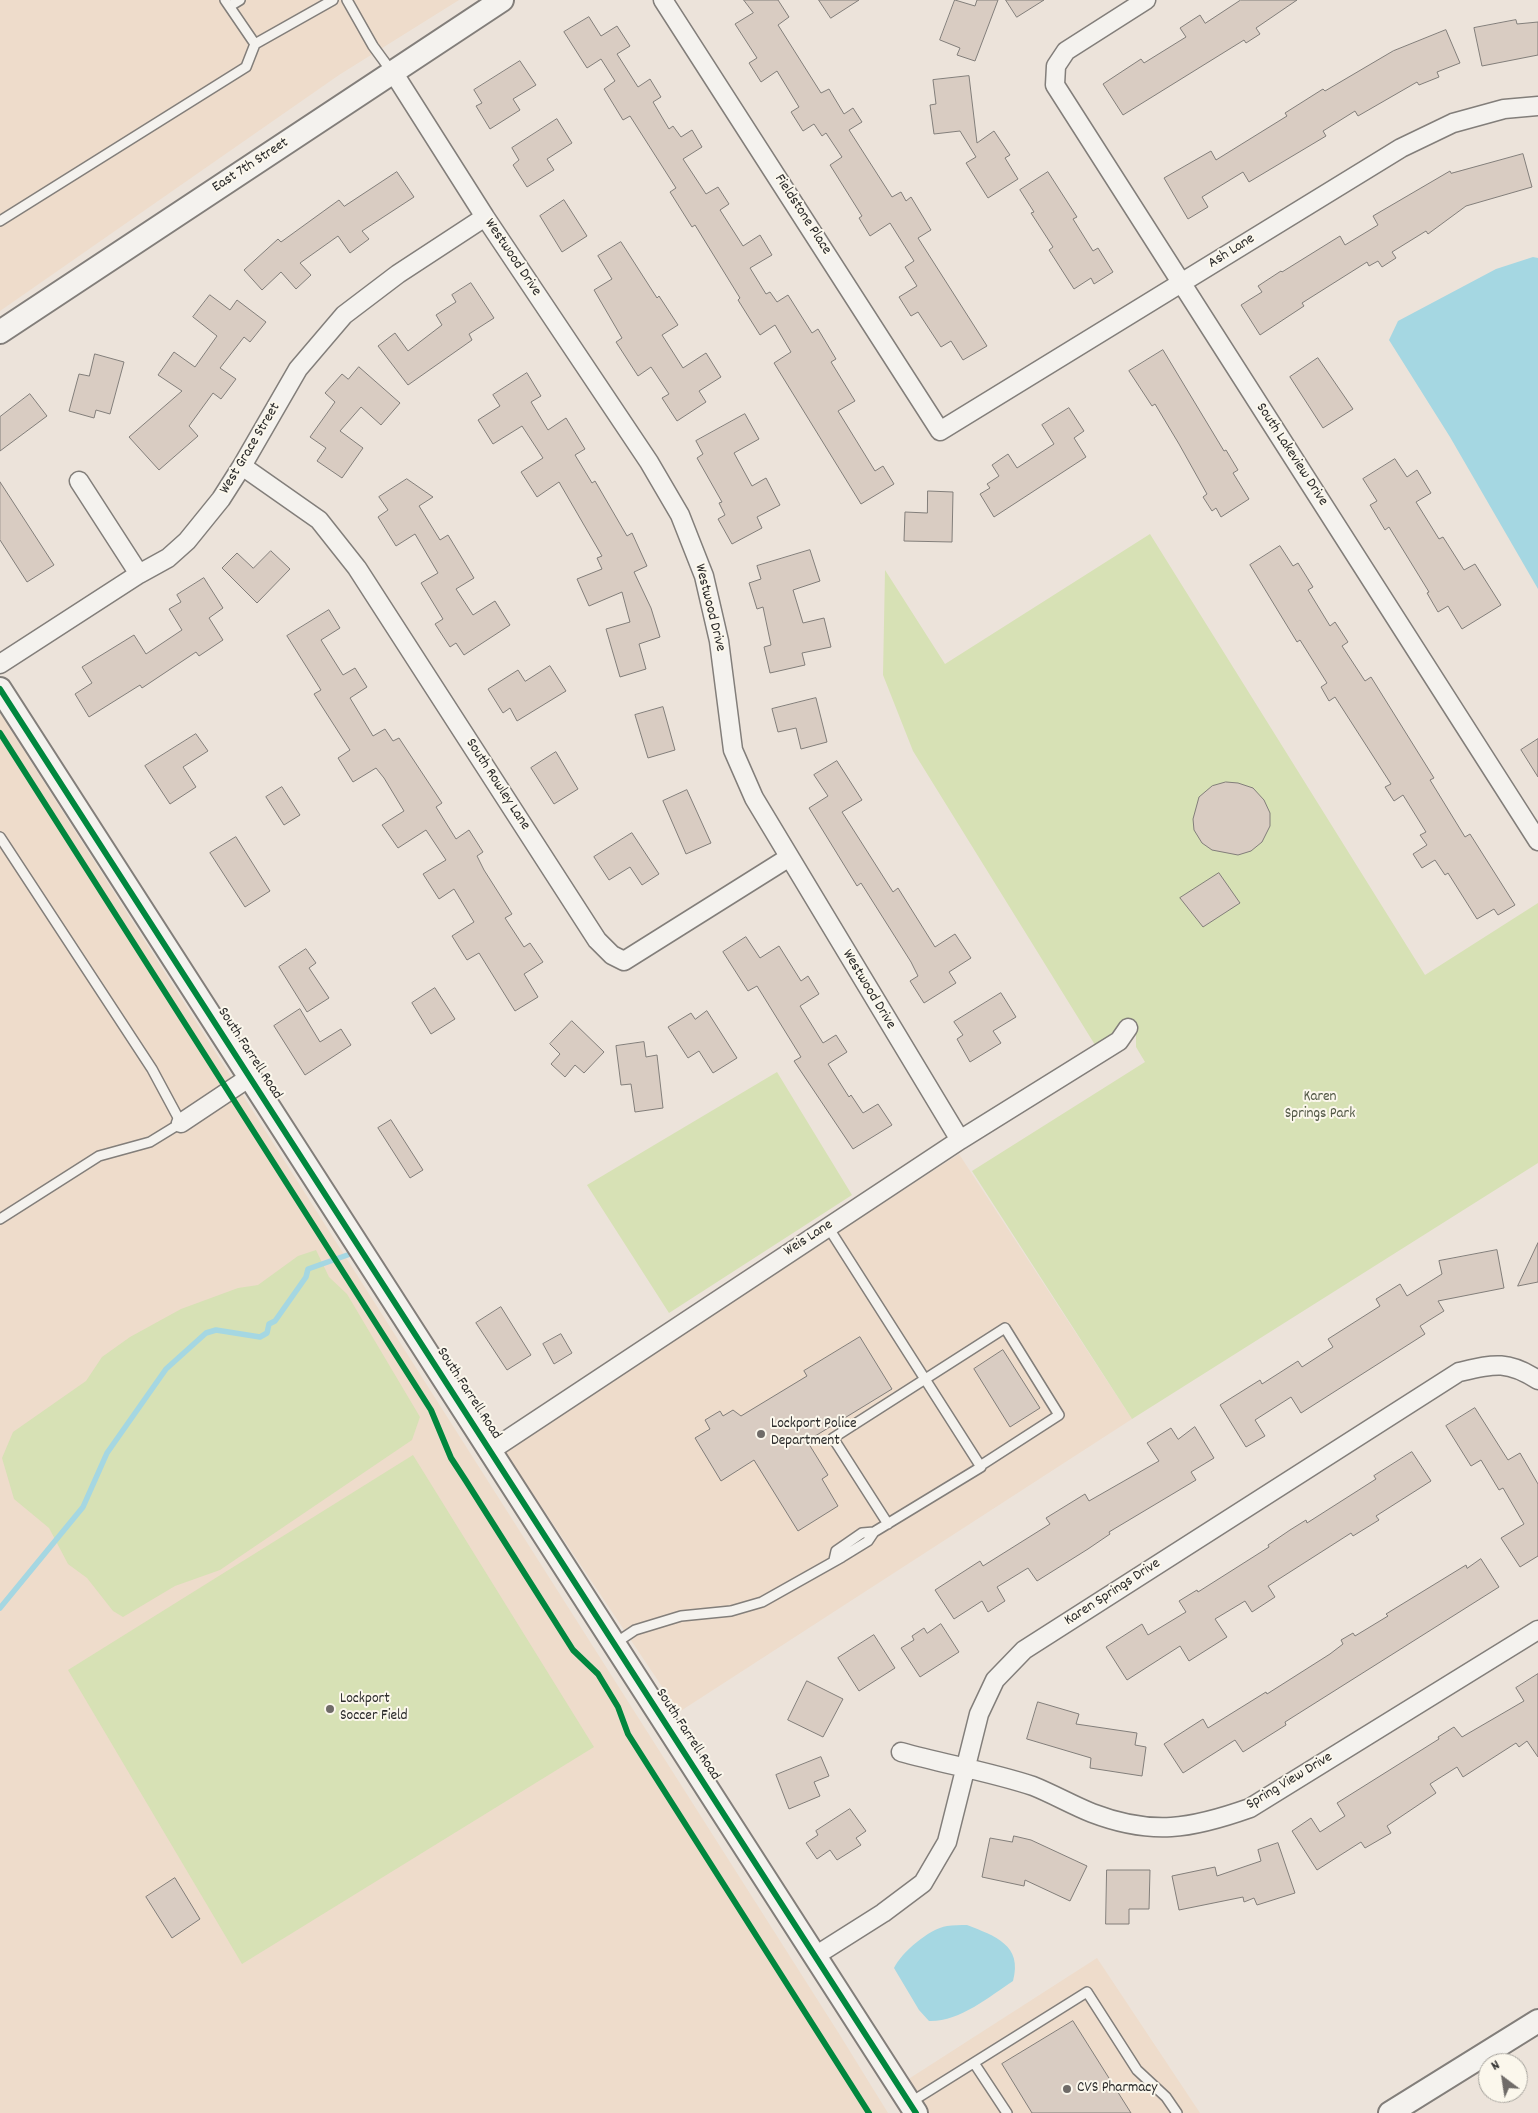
<!DOCTYPE html>
<html>
<head>
<meta charset="utf-8">
<style>
  body { margin:0 }
  #map { position:relative; width:1538px; height:2113px; overflow:hidden; background:#ece3da; font-family:Dekko,sans-serif }
  canvas { display:block }
  .north { position:absolute; left:1478px; top:2053px; width:50px; height:50px; box-sizing:border-box; background:#fbf7ec; border:1px solid #a8a59f; border-radius:50%; rotate:329deg; font-size:14px; font-weight:700; line-height:20px; text-align:center; color:#2b2b2b }
  .north::after { content:''; display:block; margin:auto; width:18px; height:22px; background:#6f6b68; clip-path:polygon(50% 0,100% 100%,50% 72%,0 100%) }
</style>
</head>
<body>
<div id="map">
<canvas width="1538" height="2113"></canvas>
<div class="north">N</div>
</div>
<script>
const ctx = document.querySelector('canvas').getContext('2d');
ctx.lineJoin = 'round';
function paint(path, color) { ctx.fillStyle = color; ctx.fill(path, 'evenodd'); }
function trace(path, color, width, dash) { ctx.strokeStyle = color; ctx.lineWidth = width; ctx.lineCap = dash ? 'butt' : 'round'; ctx.setLineDash(dash || []); ctx.stroke(path); }
function write(font, color, halo, rows, align = 'center') {
  ctx.font = font + ' Dekko,sans-serif'; ctx.lineWidth = 4; ctx.setLineDash([]); ctx.textBaseline = 'middle'; ctx.strokeStyle = halo; ctx.fillStyle = color; for (const [text, x, y, turn = 0] of rows) {
    ctx.save(); ctx.translate(x, y); ctx.rotate((+turn || 0) * Math.PI / 180); ctx.textAlign = isNaN(turn) ? turn : align; if (halo) ctx.strokeText(text, 0, 0); ctx.fillText(text, 0, 0); ctx.restore();
  }
}
const built = new Path2D(`
  M0 0H459L339 75 0 311Z
  M0 713 838 2032 888 2113H0Z
  M959 1154 1132 1419 679 1712 503 1449Z
  M1097 1958 1200 2113H928L907 2080Z`);
const green = new Path2D(`
  M1150 534 1425 975 1538 903V1163L1132 1419 972 1171 1145 1062 1136 1047V1030L1100 1053 913 751 883 675 885 570 945 664Z
  M777 1072 852 1195 669 1313 587 1185Z
  M316 1250 329 1277 347 1294 420 1417 412 1440 220 1570 175 1586 123 1617 113 1611 87 1578 68 1564 49 1528 14 1499 2 1458 13 1432 86 1381 102 1357 130 1337 181 1309 238 1288 258 1285 298 1256Z
  M413 1455 594 1747 242 1964 68 1670Z`);
const water = new Path2D(`
  M1533 257 1538 258V589L1450 437 1389 340 1398 321 1496 269Z
  M967 1925C995 1936 1023 1945 1013 1981 989 1997 959 2022 929 2021L919 2010 894 1968C902 1952 929 1929 947 1926 953 1925 961 1925 967 1925Z`);
const stream = new Path2D(`
  M0 1608 83 1507 107 1453 166 1369 206 1333 216 1330 260 1337 267 1333 269 1324 275 1321 306 1277 308 1269 353 1253`);
const building = new Path2D(`
  M744 0H778L789 17 778 25 821 93 829 89 844 114 853 108 862 122 849 130 892 197 901 192 906 201 911 197 931 230 918 238 987 346 963 360 951 341 941 347 918 312 911 316 899 297 917 286 905 267 914 261 890 223 870 236 859 218 862 216 830 165 842 157 826 133 822 136 814 124 803 131 791 112 799 107 777 71 761 82 749 63 757 58 735 24 753 13Z
  M819 0H859L831 18Z
  M955 0 975 6 977 0H998L975 61 957 55 960 48 940 40Z
  M1006 0H1044L1017 17Z
  M1241 0H1297L1256 28 1260 34 1246 43 1244 40 1123 115 1103 84 1141 59 1144 63 1186 37 1180 28 1200 15 1205 23Z
  M589 17 601 36 617 26 630 46 617 54 638 87 650 79 661 97 653 102 669 129 673 126 681 137 692 130 702 147 683 159 706 194 718 187 729 204 720 210 743 246 760 235 772 255 750 268 766 294 770 292 777 302 788 295 812 333 818 329 836 359 831 362 855 401 838 411 875 471 883 466 894 484 861 504 774 363 791 352 775 325 760 335 738 300 740 298 695 225 692 227 670 192 676 188 630 116 623 120 604 89 615 81 601 59 587 68 564 32Z
  M1516 20 1517 24 1538 22V55L1482 66 1474 28Z
  M1446 30 1460 63 1437 72 1439 77 1419 85 1417 82 1358 116 1355 111 1323 131 1326 136 1249 182 1243 172 1202 197 1208 207 1188 219 1164 178 1211 151 1216 160 1287 116 1285 113 1323 89 1325 91 1393 51Z
  M520 61 536 85 513 99 520 110 490 129 476 106 482 103 474 90Z
  M969 76 977 143 994 131 1010 155 1005 158 1018 179 988 198 966 163 976 157 960 131 934 134 930 105 936 104 933 80Z
  M557 119 572 143 547 159 554 170 527 187 513 165 519 160 512 148Z
  M1523 154 1532 187 1466 206 1428 234 1426 231 1392 252 1396 258 1382 267 1378 261 1369 266 1367 262 1302 303 1304 306 1260 335 1241 305 1262 292 1258 286 1281 271 1282 272 1340 236 1345 245 1378 225 1373 216 1450 171 1451 173Z
  M397 172 414 197 362 231 369 239 350 253 338 236 300 263 311 275 296 289 281 272 262 290 244 270 278 239 281 242 339 200 344 206Z
  M1048 172 1077 217 1073 219 1093 251 1098 248 1113 272 1094 284 1091 278 1074 289 1049 250 1053 247 1031 213 1034 212 1020 190Z
  M564 200 587 236 562 252 540 216Z
  M621 242 657 298 659 296 678 325 662 335 683 368 706 353 721 377 699 391 706 402 677 421 662 398 669 394 651 367 638 376 616 342 622 338 594 290 612 279 598 256Z
  M471 283 494 318 469 334 472 340 408 385 378 346 395 333 408 351 442 325 436 315 456 302 452 295Z
  M210 295 230 310 237 300 266 322 250 342 244 337 220 368 236 379 221 399 213 393 189 426 198 436 159 470 129 437 182 391 158 375 174 352 195 367 217 336 193 317Z
  M1163 350 1224 451 1226 450 1238 470 1233 473 1249 499 1221 517 1216 508 1212 511 1203 497 1207 494 1179 444 1155 404 1152 406 1129 371Z
  M95 354 124 362 110 414 96 410 94 418 69 411 79 374 89 376Z
  M1318 358 1353 409 1323 428 1290 377Z
  M359 367 400 403 381 425 361 407 340 431 363 448 342 478 317 461 326 448 310 437 335 402 325 393 342 374 348 379Z
  M527 373 541 396 531 402 548 430 566 418 585 449 575 455 592 483 595 481 627 536 632 533 647 566 634 572 651 608 660 637 639 644 646 669 620 677 606 629 630 622 622 592 589 606 577 579 602 569 597 558 602 556 559 482 537 497 521 472 543 458 522 426 493 444 478 420 500 406 493 395Z
  M30 394 47 416 0 451V417Z
  M1069 408 1084 431 1074 438 1086 457 994 517 980 494 990 488 987 484 999 476 992 465 1008 454 1017 468 1054 444 1042 425Z
  M745 414 759 439 734 453 752 486 766 478 780 505 757 517 762 528 732 544 718 519 725 515 719 503 722 502 697 458 703 454 696 441Z
  M1395 459 1407 477 1417 470 1431 493 1416 502 1439 539 1443 537 1464 570 1475 564 1501 605 1462 629 1448 606 1438 612 1427 593 1429 592 1389 527 1385 530 1370 505 1377 501 1363 479Z
  M407 479 433 497 419 506 440 540 448 535 474 578 456 589 473 615 495 601 510 625 464 655 456 643 450 647 435 624 443 619 421 583 438 573 415 534 396 546 378 517 388 510 379 497Z
  M0 482 54 565 27 582 0 540Z
  M928 491 953 492 952 542 904 541 905 512 927 513Z
  M1280 546 1293 566 1298 563 1313 587 1308 590 1330 626 1335 622 1348 642 1342 646 1365 681 1371 677 1434 778 1430 780 1465 837 1470 834 1515 905 1498 915 1494 909 1477 919 1448 873 1445 875 1435 860 1422 868 1413 854 1427 845 1420 835 1426 832 1403 795 1394 801 1385 787 1391 784 1335 697 1329 701 1321 687 1327 683 1300 640 1297 642 1250 565Z
  M810 550 820 581 793 590 803 623 824 618 831 647 802 653 805 665 770 673 764 647 771 645 763 607 757 609 749 583 761 579 757 566Z
  M271 551 290 569 257 603 222 568 237 553 253 568Z
  M204 578 223 608 209 618 223 640 199 656 196 652 142 688 140 685 89 717 75 694 92 683 82 667 134 635 146 654 182 630 169 609 181 602 177 595Z
  M329 610 340 628 321 640 343 675 355 668 367 687 350 698 373 736 385 729 393 741 399 738 442 803 436 807 456 839 469 830 483 852 477 856 484 870 512 914 505 918 524 947 530 943 543 962 524 974 538 997 515 1011 479 953 467 960 452 936 474 922 454 889 439 899 423 874 446 860 426 830 398 848 382 825 404 811 384 778 376 768 353 782 338 758 350 750 314 694 321 690 287 636Z
  M550 666 566 691 517 721 510 708 503 713 488 689 518 670 525 681Z
  M816 698 827 742 801 749 796 728 778 732 772 709Z
  M663 707 675 750 648 758 635 715Z
  M196 734 208 751 183 767 196 787 170 804 145 766Z
  M1538 739V777L1521 750Z
  M556 752 578 789 554 804 531 768Z
  M837 761 862 800 842 812 893 892 898 888 935 947 955 934 971 958 949 972 956 983 924 1003 910 981 918 976 911 962 861 883 857 886 809 808 828 796 814 775Z
  M1226 782 1238 783 1253 788 1264 800 1270 813V826L1262 842 1251 851 1238 855 1212 850 1202 843 1194 830 1193 819 1199 797 1212 786Z
  M282 787 300 815 284 825 266 797Z
  M687 790 711 843 686 854 663 801Z
  M632 833 659 874 642 885 630 867 609 880 594 857Z
  M236 837 270 891 245 907 210 853Z
  M1219 873 1240 903 1203 927 1180 898Z
  M746 937 760 958 779 946 801 981 808 976 819 994 800 1006 823 1043 836 1035 847 1052 828 1064 849 1097 851 1095 863 1113 878 1104 892 1125 853 1149 794 1061 801 1057 757 986 748 991 723 952Z
  M306 949 316 963 309 968 329 998 307 1012 279 967Z
  M435 988 455 1019 431 1034 412 1003Z
  M1001 993 1016 1017 993 1031 1001 1043 970 1062 957 1039 963 1035 954 1022Z
  M300 1009 320 1042 341 1029 351 1045 305 1075 274 1026Z
  M707 1011 737 1058 713 1073 699 1051 688 1058 668 1027 691 1013 695 1019Z
  M572 1021 604 1052 584 1073 575 1065 565 1077 551 1064 560 1054 550 1044Z
  M644 1042 646 1057 657 1055 663 1108 635 1112 631 1084 621 1085 616 1046Z
  M391 1120 423 1170 410 1178 378 1128Z
  M1538 1243V1282L1518 1286Z
  M1497 1250 1504 1288 1438 1301 1444 1311 1420 1326 1425 1334 1301 1413 1291 1397 1255 1420 1265 1436 1246 1447 1220 1405 1260 1380 1262 1384 1298 1361 1302 1367 1333 1347 1328 1339 1380 1306 1376 1299 1400 1284 1407 1296 1442 1274 1439 1261Z
  M501 1307 531 1355 507 1370 476 1323Z
  M561 1334 572 1353 554 1364 543 1344Z
  M860 1337 892 1389 807 1441 828 1475 822 1479 838 1506 798 1531 754 1460 721 1481 695 1438 710 1429 705 1420 720 1411 723 1416 733 1410 741 1416 807 1376 804 1371Z
  M1003 1350 1040 1408 1010 1427 974 1369Z
  M1475 1408 1508 1460 1520 1453 1538 1484V1556L1520 1567 1501 1538 1524 1524 1503 1488 1499 1490 1481 1460 1471 1466 1446 1426Z
  M1195 1427 1214 1458 1191 1472 1196 1480 1109 1532 1110 1534 1088 1549 1037 1581 1028 1568 997 1587 1005 1601 988 1612 982 1601 954 1619 935 1590 980 1561 983 1566 1050 1524 1046 1518 1085 1494 1089 1501 1159 1461 1147 1443 1171 1428 1178 1439Z
  M1412 1452 1431 1481 1376 1516 1379 1520 1353 1536 1351 1533 1268 1586 1275 1597 1252 1612 1245 1601 1215 1619 1227 1637 1189 1661 1180 1646 1127 1680 1106 1647 1142 1624 1148 1635 1186 1612 1179 1601 1197 1590 1198 1592 1269 1547 1268 1545 1290 1530 1306 1520 1307 1523 1376 1479 1374 1476Z
  M1481 1559 1499 1587 1285 1722 1286 1725 1243 1752 1235 1740 1183 1773 1164 1744 1203 1719 1208 1728 1266 1692 1267 1694 1330 1654 1343 1644 1341 1640 1353 1633 1355 1636 1388 1616 1386 1614 1466 1565 1467 1568Z
  M941 1624 959 1652 920 1677 901 1648 914 1640 912 1636 924 1628 927 1633Z
  M874 1635 895 1668 859 1691 838 1658Z
  M1538 1674V1757L1527 1741 1519 1747 1516 1743 1463 1777 1457 1767 1430 1784 1436 1793 1387 1826 1391 1833 1365 1848 1361 1842 1317 1870 1292 1831 1311 1818 1320 1832 1345 1816 1337 1803 1439 1739 1438 1737 1454 1727 1462 1737 1524 1701 1516 1688Z
  M807 1681 843 1699 823 1737 788 1720Z
  M1038 1702 1079 1714 1076 1724 1137 1733 1135 1745 1146 1747 1142 1776 1090 1768 1091 1758 1027 1739Z
  M821 1757 829 1776 814 1782 820 1796 789 1809 776 1775Z
  M850 1809 866 1831 856 1838 861 1845 837 1860 830 1850 817 1859 806 1843 818 1835 816 1831Z
  M1014 1836 1031 1840 1087 1866 1070 1901 1025 1880 1024 1886 982 1877 990 1838 1012 1842Z
  M1278 1843 1295 1893 1257 1905 1254 1898 1244 1902 1243 1897 1179 1910 1172 1876 1215 1867 1217 1876 1261 1861 1258 1850Z
  M1107 1870H1150L1149 1909H1129V1924H1106Z
  M175 1878 200 1919 172 1938 146 1897Z
  M1073 2021 1131 2113H1032L1002 2064Z`);
const service = new Path2D(`
  M347 0 373 46 392 72
  M230 6 240 0
  M255 44 333 0
  M0 221 246 67 255 44 225 0
  M0 837 152 1069 181 1123 150 1142 99 1156 0 1219
  M888 1524 833 1438 1005 1328 1059 1415 980 1466
  M834 1560 836 1551 862 1533 874 1532
  M614 1644 635 1630 681 1616 731 1611 762 1602 842 1557 868 1541 874 1532 981 1467 828 1227
  M974 2063 1007 2113
  M911 2102 1087 1992 1137 2070 1166 2097 1177 2113`);
const minor = new Path2D(`
  M663 0 940 431 1401 148 1453 123 1504 109 1538 106
  M1146 0 1066 51 1056 66 1055 85 1538 841
  M393 72 485 217 649 462 680 515 704 576 719 641 733 750 754 798 960 1140
  M242 466 319 520 357 568 597 940 612 955 624 961 788 858
  M79 481 139 574
  M0 664 139 574 168 558 187 541 221 499 242 466 298 369 344 315 398 274 485 217
  M181 1123 250 1077
  M490 1451 960 1140 1119 1041 1128 1028
  M901 1752C944 1764 991 1772 1033 1786 1053 1794 1072 1805 1092 1813 1152 1836 1191 1829 1250 1808L1538 1630
  M815 1956 883 1913 923 1883 947 1842 979 1714 995 1680 1024 1650 1459 1372C1494 1364 1507 1360 1538 1380`);
const tertiary = new Path2D(`
  M0 332 502 0
  M0 689 916 2113
  M1390 2113 1538 2021`);
const cycleway = new Path2D(`
  M0 689 916 2113
  M0 733 431 1410 451 1458 466 1481 573 1650 598 1674 618 1707 628 1734 869 2113`);
const markers = [
  [761,1434,5,"#6f6b68"],
  [330,1709,5,"#6f6b68"],
  [1067,2089,5,"#6f6b68"]
];
const streetNames = [
  ["East 7th Street",251,166,-33],
  ["Fieldstone Place",802,215,57],
  ["Ash Lane",1232,252,-32],
  ["Westwood Drive",512,258,56],
  ["West Grace Street",251,449,-59],
  ["South Lakeview Drive",1291,455,57],
  ["Westwood Drive",709,608,76],
  ["South Rowley Lane",497,785,57],
  ["Westwood Drive",868,990,59],
  ["South Farrell Road",249,1054,57],
  ["Weis Lane",809,1239,-33],
  ["South Farrell Road",468,1394,57],
  ["Karen Springs Drive",1113,1593,-33],
  ["South Farrell Road",687,1735,57],
  ["Spring View Drive",1290,1782,-31]
];
const parkNames = [
  ["Karen",1320,1098],
  ["Springs Park",1320,1115]
];
const poiNames = [
  ["Lockport Police",771,1425],
  ["Department",771,1442],
  ["Lockport",340,1700],
  ["Soccer Field",340,1717],
  ["CVS Pharmacy",1077,2089]
];
paint(built, '#eedccb');
paint(green, '#d7e1b5');
paint(water, '#a5d7e2');
trace(stream, '#a5d7e2', 5.5);
paint(building, '#d9ccc2');
trace(building, '#827e7a', 1);
trace(service, '#827e7a', 12);
trace(minor, '#827e7a', 21);
trace(tertiary, '#827e7a', 26);
trace(service, '#f4f2ee', 9);
trace(minor, '#f4f2ee', 18);
trace(tertiary, '#f4f2ee', 22);
trace(cycleway, '#00873e', 6);
for (const [x, y, r, color] of markers) { const dot = new Path2D(); dot.arc(x, y, r, 0, 2 * Math.PI); ctx.fillStyle = color; ctx.fill(dot); trace(dot, '#fbf7ec', 2); }
write('15px', '#2b2b2b', '#fbf7ec', streetNames);
write('15px', '#525846', '#fbf7ec', parkNames);
write('15px', '#2b2b2b', '#fbf7ec', poiNames, 'left');
</script>
</body>
</html>
